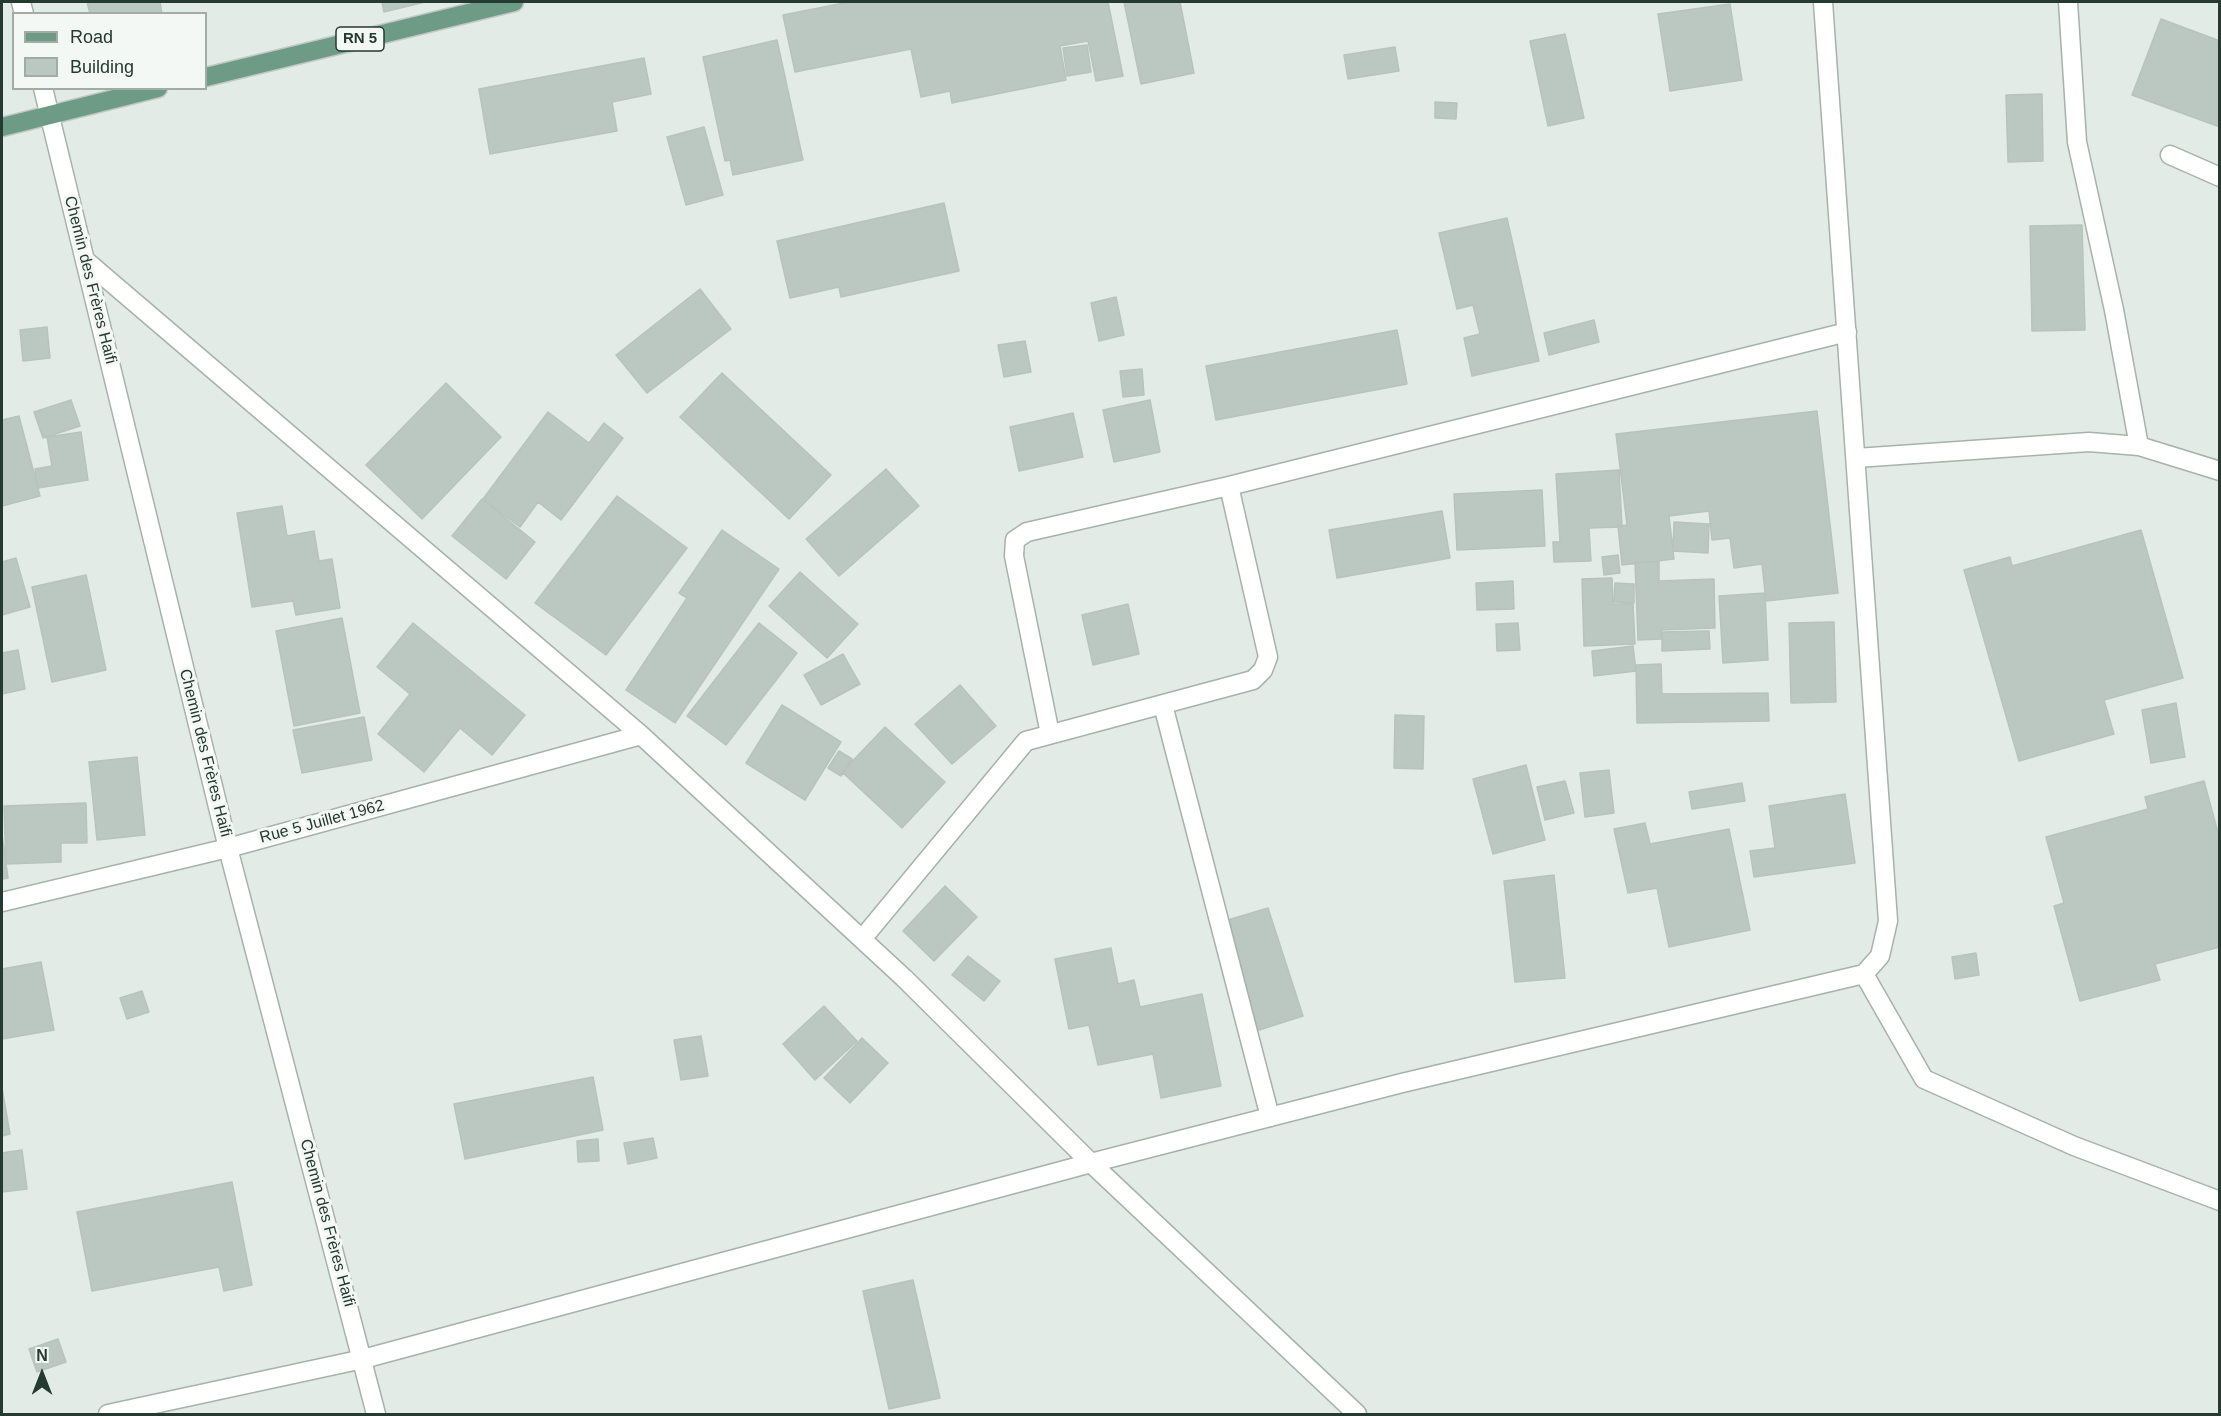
<!DOCTYPE html>
<html>
<head>
<meta charset="utf-8">
<style>
  body { margin:0 }
  #map { position:relative; width:2221px; height:1416px; overflow:hidden; background:#e3ebe6; font-family:Helvetica,sans-serif }
  canvas { display:block }
  .frame { position:absolute; inset:0; border:3px solid #253a30; pointer-events:none }
  .legend { position:absolute; left:12px; top:12px; width:195px; height:78px; box-sizing:border-box; background:#f3f8f4; border:2px solid #a1aca6; margin:0; padding:8px 10px; list-style:none; font-size:18px; color:#253a30 }
  .legend li { display:flex; align-items:center; gap:12px; height:30px }
  .legend b { width:30px; border:2px solid #a1aca6 }
  .north { position:absolute; left:12px; top:1344px; width:60px; height:60px; -webkit-text-stroke:4px #f3f8f4; paint-order:stroke; rotate:0deg; font-size:16px; font-weight:700; line-height:24px; text-align:center; color:#253a30 }
  .north::after { content:''; display:block; margin:auto; width:21px; height:27px; background:#253a30; clip-path:polygon(50% 0,100% 100%,50% 72%,0 100%) }
</style>
</head>
<body>
<div id="map">
<canvas width="2221" height="1416"></canvas>
<div class="frame"></div>
<ul class="legend">
<li><b style="height:8px;background:#6d9b86"></b>Road</li>
<li><b style="height:16px;background:#bbc8c1"></b>Building</li>
</ul>
<div class="north">N</div>
</div>
<script>
const ctx = document.querySelector('canvas').getContext('2d');
ctx.lineJoin = 'round';
function paint(path, color) { ctx.fillStyle = color; ctx.fill(path, 'evenodd'); }
function trace(path, color, width, dash) { ctx.strokeStyle = color; ctx.lineWidth = width; ctx.lineCap = dash ? 'butt' : 'round'; ctx.setLineDash(dash || []); ctx.stroke(path); }
function write(font, color, halo, rows, align = 'center') {
  ctx.font = font + ' Helvetica,sans-serif'; ctx.lineWidth = 6; ctx.setLineDash([]); ctx.textBaseline = 'middle'; ctx.strokeStyle = halo; ctx.fillStyle = color; for (const [text, x, y, turn = 0] of rows) {
    ctx.save(); ctx.translate(x, y); ctx.rotate((+turn || 0) * Math.PI / 180); ctx.textAlign = isNaN(turn) ? turn : align; if (halo) ctx.strokeText(text, 0, 0); ctx.fillText(text, 0, 0); ctx.restore();
  }
}
const building = new Path2D(`
  M87 2H160L162 14H90Z
  M382 2H425L384 12Z
  M849 2H1108L1123 76 1096 81 1088 41 1060 46 1066 80 952 103 950 91 921 97 911 49 795 72 783 15Z
  M1124 2H1180L1194 73 1141 84Z
  M1730 4 1742 80 1670 91 1658 14Z
  M2161 19 2220 41V127L2132 95Z
  M1565 34 1584 118 1548 126 1530 41Z
  M777 40 803 160 733 175 730 160 725 161 703 57Z
  M1087 45 1091 72 1067 76 1063 48Z
  M1395 47 1399 71 1348 79 1344 55Z
  M644 58 651 94 612 102 617 131 490 154 479 89Z
  M2042 94 2043 161 2008 162 2006 95Z
  M1435 102 1457 103 1456 119 1435 118Z
  M704 127 723 195 686 205 667 137Z
  M944 203 959 271 841 297 839 287 790 298 777 241Z
  M1507 218 1539 361 1472 376 1464 338 1480 334 1473 305 1457 309 1439 233Z
  M2082 225 2085 330 2032 331 2030 226Z
  M700 289 731 329 647 393 616 355Z
  M1116 297 1124 335 1099 341 1091 303Z
  M1594 320 1599 342 1549 355 1544 333Z
  M47 327 50 358 23 361 20 330Z
  M1397 330 1407 384 1216 420 1206 366Z
  M1025 341 1031 372 1004 377 998 345Z
  M1142 369 1144 395 1123 397 1120 371Z
  M722 373 831 475 789 519 680 417Z
  M446 383 501 437 422 519 366 465Z
  M71 400 80 426 43 438 34 412Z
  M1150 400 1160 452 1114 462 1103 410Z
  M1817 411 1838 593 1766 601 1762 564 1734 568 1730 538 1712 540 1709 511 1669 516 1674 559 1622 565 1618 526 1627 525 1616 434Z
  M548 412 589 443 604 423 623 438 561 520 538 502 520 527 483 499Z
  M1073 413 1083 457 1019 471 1010 427Z
  M19 416 40 496 2 506V420Z
  M81 432 88 480 38 488 35 469 52 466 47 437Z
  M886 469 919 506 839 576 806 539Z
  M1619 470 1622 527 1589 528 1591 561 1554 562 1553 542H1560L1556 474Z
  M1542 490 1545 546 1457 550 1454 494Z
  M617 496 687 548 606 655 535 603Z
  M482 499 535 542 506 579 452 536Z
  M282 506 287 536 314 531 319 561 332 559 340 608 296 615 293 601 252 607 237 513Z
  M1442 511 1450 558 1337 578 1329 530Z
  M1674 522 1709 524 1708 553 1673 551Z
  M722 530 779 569 675 723 626 690 687 598 679 593Z
  M2141 530 2183 678 2104 700 2114 734 2019 761 1964 570 2010 557 2012 566Z
  M1618 555 1620 573 1604 575 1602 557Z
  M16 558 30 607 2 615V562Z
  M1635 562H1659V581L1714 579 1715 628 1661 630V639L1638 640Z
  M800 572 858 624 827 658 769 606Z
  M86 575 106 670 52 682 32 587Z
  M1612 578 1613 604H1633L1635 644 1584 646 1582 579Z
  M1513 581 1514 609 1477 610 1476 583Z
  M1615 583 1634 584V603L1614 602Z
  M1765 593 1768 660 1723 663 1719 596Z
  M1128 604 1139 654 1093 665 1082 615Z
  M342 618 360 713 294 726 276 631Z
  M1834 622 1836 702 1791 703 1789 623Z
  M413 623 525 715 492 755 460 728 424 772 378 734 410 694 377 667Z
  M759 623 797 653 726 745 687 716Z
  M1518 623 1520 650 1497 651 1496 624Z
  M1709 631 1710 649 1662 651V632Z
  M1633 646 1636 671 1594 676 1592 651Z
  M18 650 25 689 2 694V653Z
  M843 654 860 684 821 705 804 675Z
  M1661 664 1662 694 1768 693 1769 721 1637 723 1636 665Z
  M960 685 996 726 952 764 915 724Z
  M2176 703 2185 757 2151 763 2142 710Z
  M782 705 841 742 805 800 746 763Z
  M1395 715 1424 716 1423 769 1394 768Z
  M364 717 372 760 302 773 293 730Z
  M885 727 945 782 902 828 842 772Z
  M839 751 852 759 841 776 828 768Z
  M137 757 145 835 97 840 89 762Z
  M1526 765 1545 840 1493 854 1473 779Z
  M1609 770 1614 813 1585 817 1580 773Z
  M1565 781 1574 813 1545 820 1537 787Z
  M2204 781 2220 840V947L2155 964 2160 980 2080 1001 2054 906 2064 903 2046 837 2148 809 2145 797Z
  M1742 783 1745 801 1692 809 1689 792Z
  M1845 794 1855 863 1754 877 1750 851 1775 848 1769 806Z
  M86 803 87 843H61V862L6 864 4 806Z
  M1645 823 1650 844 1729 829 1750 930 1669 947 1657 888 1628 893 1614 829Z
  M2 835 8 878 2 879Z
  M1554 875 1565 978 1515 982 1504 881Z
  M945 886 977 917 934 961 903 931Z
  M1268 908 1303 1016 1256 1031 1221 922Z
  M1111 948 1118 984 1134 980 1140 1007 1202 994 1221 1086 1161 1098 1153 1054 1098 1065 1089 1025 1069 1029 1055 959Z
  M1976 953 1979 975 1955 979 1952 957Z
  M968 956 1000 981 984 1001 952 975Z
  M41 962 54 1030 2 1039V969Z
  M142 991 149 1012 127 1019 120 998Z
  M824 1006 857 1041 815 1080 783 1044Z
  M701 1036 708 1076 681 1080 674 1040Z
  M862 1038 888 1063 850 1103 824 1078Z
  M593 1077 603 1130 465 1159 454 1104Z
  M2 1088 10 1134 2 1136Z
  M653 1138 657 1158 628 1164 624 1143Z
  M598 1139 599 1161 578 1162 577 1141Z
  M22 1150 27 1189 2 1192V1153Z
  M232 1182 252 1285 224 1291 219 1267 92 1291 77 1212Z
  M913 1280 940 1398 889 1409 863 1291Z
  M58 1339 66 1362 37 1372 29 1349Z`);
const minor = new Path2D(`
  M21 2 24 14
  M2068 2 2077 142 2114 310 2139 446
  M43 88 228 848 376 1414
  M2170 155 2220 177
  M85 260 641 735 904 978 1091 1163 1357 1414
  M1856 458 2089 442 2139 446 2220 471
  M1229 486 1847 332
  M1163 705 1270 1117
  M2 902 228 848 641 735
  M862 939 1026 741 1253 680 1263 670 1268 657 1229 486 1027 532 1015 540 1014 556 1050 734
  M1864 974 1924 1079 2074 1146 2220 1201`);
const tertiary = new Path2D(`
  M108 1414 363 1359 1091 1163 1402 1083 1864 974 1880 956 1888 921 1823 2`);
const primary = new Path2D(`
  M206 77 514 2
  M2 127 158 88`);
const shields = [
  [360,39,48]
];
const shieldNames = [
  ["RN 5",360,39]
];
const streetNames = [
  ["Chemin des Frères Haifi",90,280,76],
  ["Chemin des Frères Haifi",205,753,76],
  ["Rue 5 Juillet 1962",322,822,-15],
  ["Chemin des Frères Haifi",327,1223,75]
];
paint(building, '#bbc8c1');
trace(building, '#b6c4bb', 1.5);
trace(minor, '#a6b2ac', 21);
trace(tertiary, '#a6b2ac', 21);
trace(primary, '#c2c8c5', 21);
trace(minor, '#fff', 18);
trace(tertiary, '#fff', 18);
trace(primary, '#6d9b86', 18);
for (const [x, y, w] of shields) { const box = new Path2D(); box.roundRect(x - w / 2, y - 12, w, 24, 4.5); ctx.fillStyle = '#f3f8f4'; ctx.fill(box); trace(box, '#253a30', 1.5); }
write('bold 15px', '#253a30', null, shieldNames);
write('16px', '#253a30', '#f3f8f4', streetNames);
</script>
</body>
</html>
